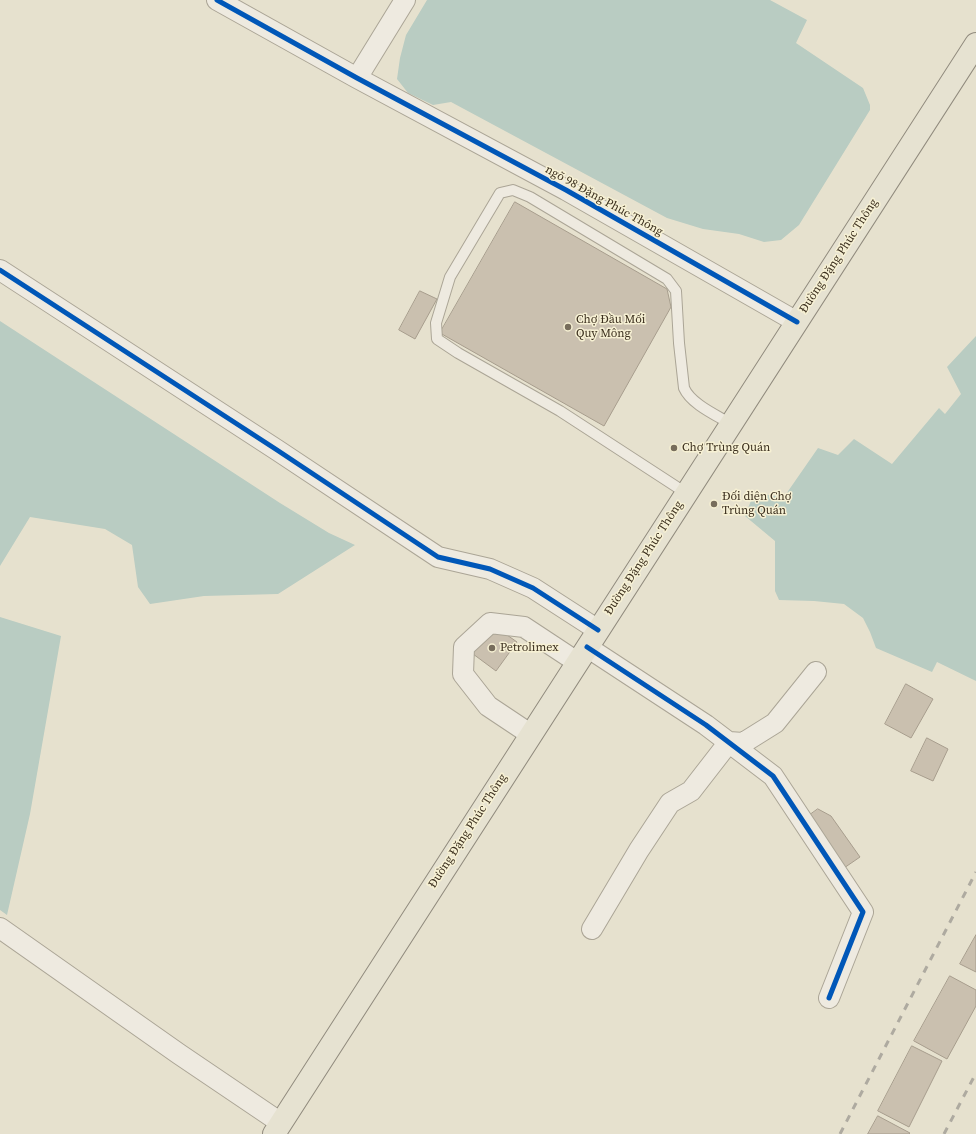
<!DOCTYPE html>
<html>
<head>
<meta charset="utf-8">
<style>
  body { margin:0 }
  canvas { display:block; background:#e6e1ce }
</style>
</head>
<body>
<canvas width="976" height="1134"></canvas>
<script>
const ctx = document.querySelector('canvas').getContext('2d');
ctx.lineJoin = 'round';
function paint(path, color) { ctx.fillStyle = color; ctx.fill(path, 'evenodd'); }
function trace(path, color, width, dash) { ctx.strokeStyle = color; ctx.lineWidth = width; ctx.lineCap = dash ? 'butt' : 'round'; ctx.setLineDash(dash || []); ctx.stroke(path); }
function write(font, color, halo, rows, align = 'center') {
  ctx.font = font + ' "Source Serif 4",serif'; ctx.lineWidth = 3; ctx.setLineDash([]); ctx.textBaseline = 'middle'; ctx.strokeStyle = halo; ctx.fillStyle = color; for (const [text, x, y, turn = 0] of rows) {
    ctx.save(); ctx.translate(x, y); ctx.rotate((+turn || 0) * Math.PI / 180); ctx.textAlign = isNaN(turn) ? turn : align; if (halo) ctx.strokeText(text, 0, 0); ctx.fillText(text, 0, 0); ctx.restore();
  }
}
const water = new Path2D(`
  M427 0H770L807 20 796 43 863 88 870 105V110L799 225 781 240 764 242 739 234 703 229 667 218 451 102 433 105 408 93 397 79 400 58 406 35Z
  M0 321 280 503 329 533 355 545 278 594 204 596 150 604 138 587 132 545 105 529 30 517 0 566Z
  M976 336V681L937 662 932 672 876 648 870 632 863 618 844 604 814 601 779 600 775 591V541L745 516 754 493 784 497 818 448 838 455 854 439 892 464 939 408 945 414 961 394 947 367Z
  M0 617 61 636 30 814 7 915 0 910Z`);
const building = new Path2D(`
  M515 202 667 289 671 307 604 426 440 333Z
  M420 291 437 299 415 339 399 330Z
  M490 623 517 642 496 671 469 651Z
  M906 684 933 699 911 738 885 724Z
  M927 738 948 749 933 781 911 771Z
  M818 809 831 816 860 857 844 868 807 817Z
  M976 935V972L960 964Z
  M950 976 976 990V1006L947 1059 914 1041Z
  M912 1046 942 1061 909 1127 878 1111Z
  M878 1116 910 1133 909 1134H868Z`);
const service = new Path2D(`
  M686 493 560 411 458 353 437 339 436 323 450 277 500 193 513 190 530 197 667 279 676 291 679 343 684 388C691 404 716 415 731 424`);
const minor = new Path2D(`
  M217 0 357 78 566 190 797 322
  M357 78 405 0
  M0 270 277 450 438 557 490 569 533 588 598 630
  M587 647 706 725 773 776 863 912 829 998
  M530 734 488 706 463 674 464 647 490 623 524 627 577 662
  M0 928 179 1054 281 1123
  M592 929 639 850 670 803 691 791 729 742 743 743 775 723 816 672`);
const primary = new Path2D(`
  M274 1134 976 44`);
const rail = new Path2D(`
  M840 1134 976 872
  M944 1134 976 1073`);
const cycleway = new Path2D(`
  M217 0 357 78 566 190 797 322
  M0 270 277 450 438 557 490 569 533 588 598 630
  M587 647 706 725 773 776 863 912 829 998`);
const markers = [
  [568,327,4,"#776d5c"],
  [674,448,4,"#776d5c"],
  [714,504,4,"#776d5c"],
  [492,648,4,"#776d5c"]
];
const streetNames = [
  ["ngõ 98 Đặng Phúc Thông",604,201,29],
  ["Đường Đặng Phúc Thông",839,256,-57],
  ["Đường Đặng Phúc Thông",644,558,-57],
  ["Đường Đặng Phúc Thông",468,831,-57]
];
const poiNames = [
  ["Chợ Đầu Mối",576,320],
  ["Quy Mông",576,334],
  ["Chợ Trùng Quán",682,448],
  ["Đối diện Chợ",722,497],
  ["Trùng Quán",722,511],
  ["Petrolimex",500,648]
];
paint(water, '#b9ccc2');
paint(building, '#cac0af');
trace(building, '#a79d8d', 1);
trace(service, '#aba596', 12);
trace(minor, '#aba596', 22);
trace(primary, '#918b7e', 24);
trace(service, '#eeeae0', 10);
trace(minor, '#eeeae0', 20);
trace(primary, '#e6e2d1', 22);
trace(rail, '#aeaaa0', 3, [7, 7]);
trace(cycleway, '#0057b8', 5);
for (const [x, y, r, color] of markers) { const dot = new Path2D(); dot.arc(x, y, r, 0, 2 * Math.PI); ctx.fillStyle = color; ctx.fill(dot); trace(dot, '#f7f1d4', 1.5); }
write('12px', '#3b2f1e', '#f7f1d4', streetNames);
write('12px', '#3b2f1e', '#f7f1d4', poiNames, 'left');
</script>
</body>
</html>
